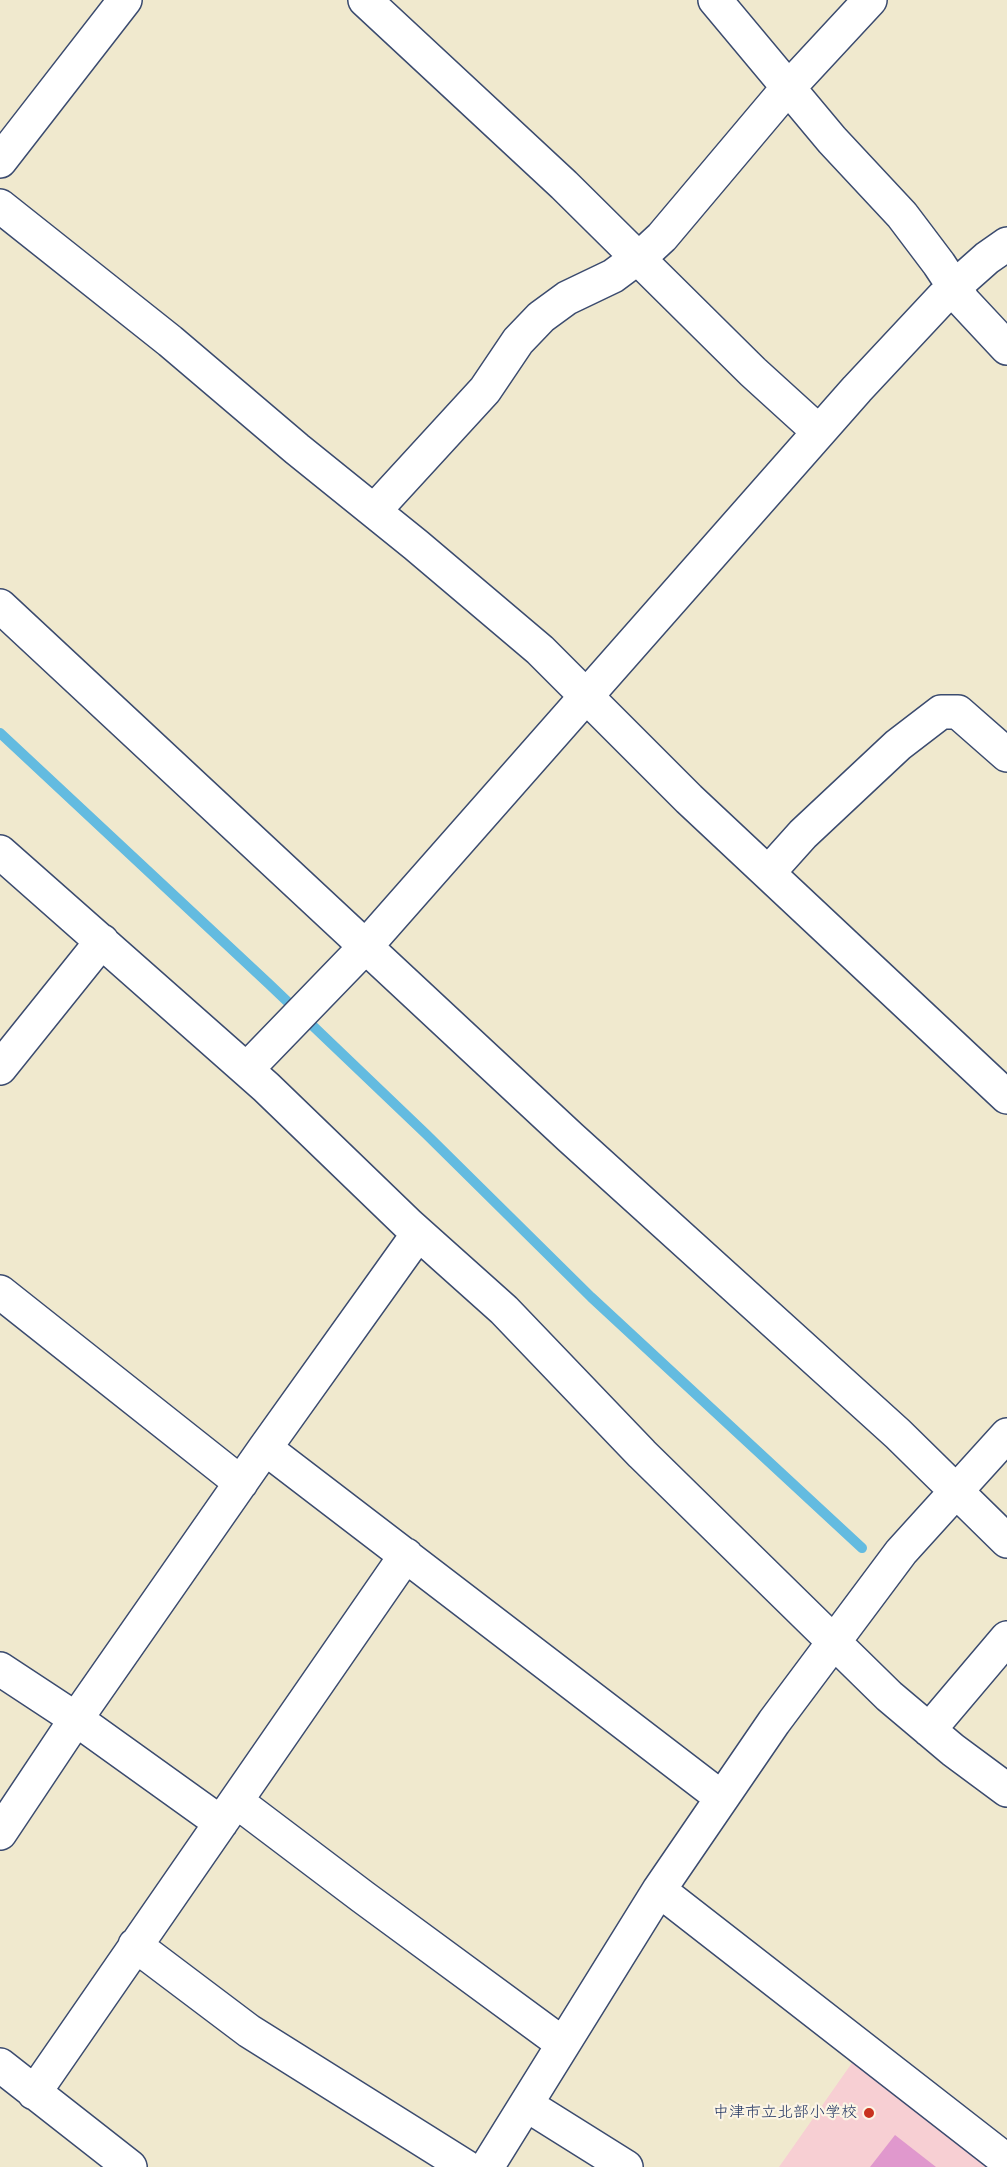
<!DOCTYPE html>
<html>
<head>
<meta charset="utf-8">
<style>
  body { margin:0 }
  canvas { display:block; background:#f0e9ce }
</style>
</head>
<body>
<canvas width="1007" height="2167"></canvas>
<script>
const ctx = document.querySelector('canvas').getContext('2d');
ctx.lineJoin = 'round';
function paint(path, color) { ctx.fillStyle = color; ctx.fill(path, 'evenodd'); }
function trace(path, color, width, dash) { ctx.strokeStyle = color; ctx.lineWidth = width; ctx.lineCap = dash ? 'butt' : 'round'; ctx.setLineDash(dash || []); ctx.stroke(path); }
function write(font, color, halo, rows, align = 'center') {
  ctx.font = font + ' Pangolin,"Klee One",sans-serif'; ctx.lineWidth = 4.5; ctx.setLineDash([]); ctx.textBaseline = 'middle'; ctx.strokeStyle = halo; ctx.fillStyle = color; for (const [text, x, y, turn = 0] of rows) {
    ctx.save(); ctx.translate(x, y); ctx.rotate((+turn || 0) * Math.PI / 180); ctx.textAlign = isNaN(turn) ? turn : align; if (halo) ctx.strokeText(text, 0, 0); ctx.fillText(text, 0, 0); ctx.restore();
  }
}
const built = new Path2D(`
  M854 2060 991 2167H779Z`);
const stream = new Path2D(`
  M0 733 269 984 426 1134 591 1297 862 1548`);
const building = new Path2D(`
  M895 2135 936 2167H870Z`);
const minor = new Path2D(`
  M365 0 564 185 753 372 819 432
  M715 0 832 140 902 215 939 264 964 302 1007 348
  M0 161 125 0
  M0 206 170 341 297 449 416 545 540 650 689 799 1007 1097
  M374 511 485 390 518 341 541 317 567 298 613 276 648 250 662 237 780 97 870 0
  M0 606 570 1137 898 1434 1007 1541
  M0 852 266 1087 409 1225 504 1310 642 1454 889 1696 953 1750 1007 1790
  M768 873 803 834 898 745 941 712H958L1007 755
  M0 1068 102 941
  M247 1069 366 946 857 389 943 297 987 258 1007 244
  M0 1292 241 1483
  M265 1448 722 1798
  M0 1669 76 1719 221 1823
  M929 1730 1007 1638
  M236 1801 363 1897 563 2044
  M0 1833 76 1719 265 1448 418 1234
  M659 1890 1007 2161
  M135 1945 249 2031 466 2167
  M0 2065 130 2167
  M34 2093 406 1555
  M527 2105 626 2167
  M487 2167 659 1890 774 1722 901 1552 1007 1435`);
const markers = [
  [869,2113,6,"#c8321e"]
];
const poiNames = [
  ["中津市立北部小学校",857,2113]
];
paint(built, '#f7cfd3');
trace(stream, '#63bbe0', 10);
paint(building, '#e098cd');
trace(minor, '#3b4b6f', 36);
trace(minor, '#fff', 33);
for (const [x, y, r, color] of markers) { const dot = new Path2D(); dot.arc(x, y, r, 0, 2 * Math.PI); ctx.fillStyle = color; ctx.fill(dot); trace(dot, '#fcf5e5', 2); }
write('16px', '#1b2f5e', '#fcf5e5', poiNames, 'right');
</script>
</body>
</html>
